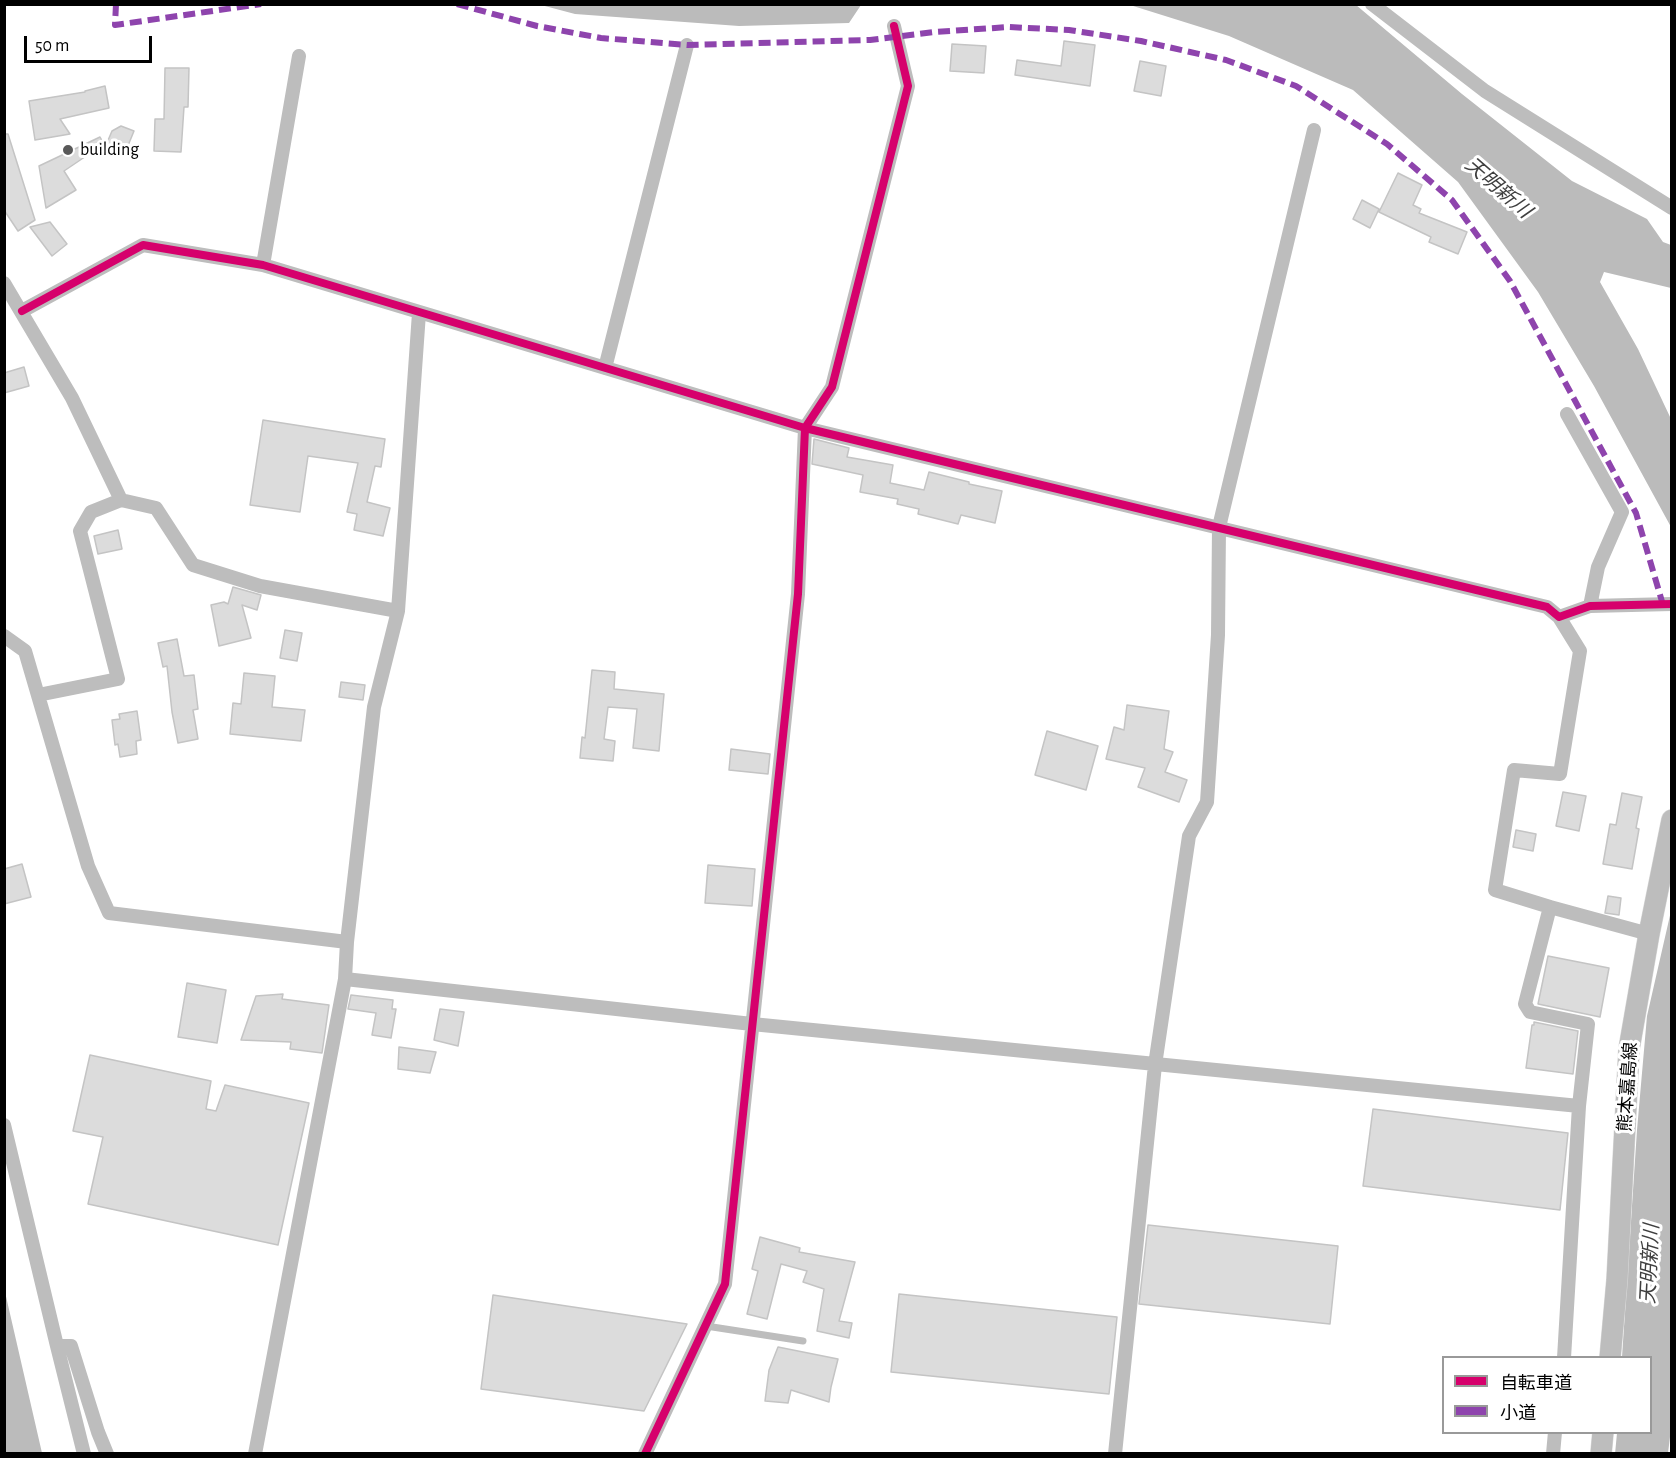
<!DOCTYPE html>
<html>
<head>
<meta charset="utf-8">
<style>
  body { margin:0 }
  #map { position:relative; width:1676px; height:1458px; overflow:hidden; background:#fff; font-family:"Alegreya Sans","Noto Sans JP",sans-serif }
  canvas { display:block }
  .frame { position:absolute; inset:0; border:6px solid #000; pointer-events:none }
  .legend { position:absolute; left:1442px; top:1356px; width:210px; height:78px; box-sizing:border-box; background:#fff; border:2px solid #999; margin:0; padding:8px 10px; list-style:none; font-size:18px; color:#000 }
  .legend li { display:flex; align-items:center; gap:12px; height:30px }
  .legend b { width:30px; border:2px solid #999 }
  .scale { position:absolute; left:24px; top:36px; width:128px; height:27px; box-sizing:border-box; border:3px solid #000; border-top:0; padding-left:8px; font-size:18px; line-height:21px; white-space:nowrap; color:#000; -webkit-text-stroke:4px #fff; paint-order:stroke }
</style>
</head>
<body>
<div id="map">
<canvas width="1676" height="1458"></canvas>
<div class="frame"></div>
<ul class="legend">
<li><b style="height:8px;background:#d6006c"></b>自転車道</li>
<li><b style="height:8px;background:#8e44ad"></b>小道</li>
</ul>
<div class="scale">50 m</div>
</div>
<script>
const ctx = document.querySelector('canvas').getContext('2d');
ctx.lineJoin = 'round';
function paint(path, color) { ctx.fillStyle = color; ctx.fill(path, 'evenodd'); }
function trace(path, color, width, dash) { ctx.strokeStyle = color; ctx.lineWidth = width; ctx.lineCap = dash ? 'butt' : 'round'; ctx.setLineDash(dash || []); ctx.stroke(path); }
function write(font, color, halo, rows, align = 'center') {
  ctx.font = font + ' "Alegreya Sans","Noto Sans JP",sans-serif'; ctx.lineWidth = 6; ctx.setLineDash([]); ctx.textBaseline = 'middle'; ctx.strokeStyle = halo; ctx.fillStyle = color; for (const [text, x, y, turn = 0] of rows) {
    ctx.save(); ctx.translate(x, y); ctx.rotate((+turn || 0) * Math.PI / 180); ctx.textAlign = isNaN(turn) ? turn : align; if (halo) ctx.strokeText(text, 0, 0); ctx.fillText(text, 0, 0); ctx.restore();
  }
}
const water = new Path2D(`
  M541 5 861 4V5L849 23 739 26 575 14Z
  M1130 5H1356L1462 94 1572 181 1647 219 1663 242 1671 245V288L1604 272 1600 282 1638 349 1671 419V527L1594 386 1538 292 1458 182 1353 90 1229 36Z
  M1671 911V1429L1668 1453 1615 1454 1617 1433 1650 1432V1358L1622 1357 1637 1130 1647 1016Z
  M4 1292H5L42 1453H5Z`);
const building = new Path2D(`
  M1064 41 1095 45 1090 86 1015 75 1017 60 1061 66Z
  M952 44 986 46 984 73 950 71Z
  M1140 61 1166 66 1161 96 1134 91Z
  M165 68H189L188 107H184L181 152 154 151 155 119H164Z
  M105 86 109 108 60 119 70 134 35 140 29 101 85 92V91Z
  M121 126 134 131 125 153 106 145 112 131Z
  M4 134H8L35 220 18 231 4 210Z
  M100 137 104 144 64 171 76 190 46 208 39 166Z
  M1398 173 1422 185 1413 205 1421 209 1419 213 1467 232 1458 254 1429 242 1431 237 1379 212Z
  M1362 200 1379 209 1370 228 1353 219Z
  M50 222 67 244 52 256 30 227Z
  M24 367 29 386 4 393V373Z
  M263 420 385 439 381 467 375 466 367 502 390 508 383 536 354 530 357 514 347 512 358 463 308 456 300 512 250 505Z
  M814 439 849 448 847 457 893 465 890 483 924 490 929 472 969 482V484L1002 491 995 523 961 515 958 524 918 514 919 509 897 504 898 499 860 492 863 475 812 464Z
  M118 530 122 549 98 554 94 536Z
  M233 587 261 595 257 610 242 605 251 638 219 646 211 605 224 602 228 604Z
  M285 630 302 633 297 661 280 658Z
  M177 639 184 676 194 675 198 709 193 710 198 739 178 743 172 712 167 666 163 667 158 643Z
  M592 670 615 672 614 689 664 694 659 751 633 748 637 709 608 707 604 739 615 741 613 761 580 758 582 737 585 738Z
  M244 673 275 676 272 707 305 710 301 741 230 734 233 703 241 704Z
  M341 682 365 685 363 700 339 697Z
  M1127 705 1169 711 1164 749 1173 752 1165 772 1187 780 1179 802 1138 787 1145 768 1106 759 1114 727 1124 730Z
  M137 711 141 740 136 741 137 754 120 757 118 744 115 745 112 720 120 719 119 714Z
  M1047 731 1098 746 1086 790 1035 775Z
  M731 749 770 754 768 774 729 770Z
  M1563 792 1586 796 1579 831 1556 826Z
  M1622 793 1642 797 1636 828 1639 829 1632 869 1603 864 1610 824 1616 825Z
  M1516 830 1536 834 1533 851 1513 847Z
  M22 864 31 897 4 904V869Z
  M708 865 755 869 752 906 705 903Z
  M1608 896 1621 898 1619 915 1605 913Z
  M1548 956 1609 968 1600 1017 1538 1004Z
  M187 983 226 990 217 1043 178 1037Z
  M283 994 282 999 329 1005 322 1053 290 1049 291 1042 241 1040 256 996Z
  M351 995 393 1000 392 1009H396L391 1038 372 1035 376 1013 348 1009Z
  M440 1009 464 1012 458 1046 434 1040Z
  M1534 1022 1578 1031 1573 1074 1526 1068 1532 1025H1534Z
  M399 1047 436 1052 430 1073 398 1069Z
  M90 1055 211 1081 206 1109 216 1111 225 1085 309 1103 278 1245 88 1204 103 1137 73 1131Z
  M1373 1109 1568 1133 1560 1210 1363 1186Z
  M1148 1225 1338 1246 1330 1324 1139 1304Z
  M760 1237 800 1248 799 1252 855 1262 839 1321 852 1323 849 1338 817 1331 824 1289 803 1282 807 1271 781 1264 767 1319 747 1314 758 1271 752 1269Z
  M899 1294 1117 1317 1109 1394 891 1372Z
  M493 1295 687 1324 644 1411 481 1389Z
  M778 1347 838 1359 831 1387 829 1402 791 1390 788 1403 765 1401 769 1370Z`);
const service = new Path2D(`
  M706 1326 803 1341`);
const minor = new Path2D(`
  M1372 4 1485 91 1672 208
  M263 265 299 56
  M4 283 72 398 121 500 156 508 193 565 260 586 398 611
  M22 311 143 245 263 265 805 428 1547 607 1559 617 1590 606 1672 604
  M605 368 687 45
  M1567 414 1622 512 1598 567 1590 606
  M1559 617 1580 651 1560 774 1514 770 1495 890 1550 907 1525 1004 1530 1012 1588 1024 1579 1106 1564 1358
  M4 636 25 651 88 866 109 913 347 942
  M38 695 118 679 80 531 91 512 121 500
  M1550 907 1649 934
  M345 979 752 1024 1579 1106
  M4 1125 57 1346H71L98 1432 107 1454
  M57 1346 84 1454
  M255 1454 345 979 347 942 374 707 398 611 419 313
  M645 1454 725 1284 798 594 805 428 832 387 908 86 894 26
  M1115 1454 1155 1065 1189 836 1207 802 1218 635 1219 527 1314 130
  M1553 1454 1555 1432`);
const primary = new Path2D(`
  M1610 1358 1617 1280 1629 1049 1649 934 1672 820
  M1601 1454 1603 1432`);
const quiet = new Path2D(`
  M116 4 115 25 261 4
  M457 4 537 26 601 38 687 45 870 40 934 32 1009 27 1069 30 1141 41 1226 60 1296 86 1387 144 1452 200 1510 281 1636 513 1663 605`);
const cycleway = new Path2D(`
  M22 311 143 245 263 265 805 428 1547 607 1559 617 1590 606 1672 604
  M645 1454 725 1284 798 594 805 428 832 387 908 86 894 26`);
const markers = [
  [68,150,6,"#595959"]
];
const poiNames = [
  ["building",80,150]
];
const streetNames = [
  ["熊本嘉島線",1628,1087,-86]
];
const waterNames = [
  ["天明新川",1498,188,41],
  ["天明新川",1650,1264,-87]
];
paint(water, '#bbb');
paint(building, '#dcdcdc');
trace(building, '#c4c4c4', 1.5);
trace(primary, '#dbdbdb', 22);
trace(service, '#bdbdbd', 7);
trace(minor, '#bdbdbd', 14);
trace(primary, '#bdbdbd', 21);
trace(quiet, '#8e44ad', 6, [12, 6]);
trace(cycleway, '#d6006c', 8);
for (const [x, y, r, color] of markers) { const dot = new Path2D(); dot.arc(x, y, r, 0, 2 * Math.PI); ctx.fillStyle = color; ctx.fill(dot); trace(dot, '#fff', 2); }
write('18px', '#000', '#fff', poiNames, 'left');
write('18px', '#000', '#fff', streetNames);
write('italic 20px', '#3f3f3f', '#fff', waterNames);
</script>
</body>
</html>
